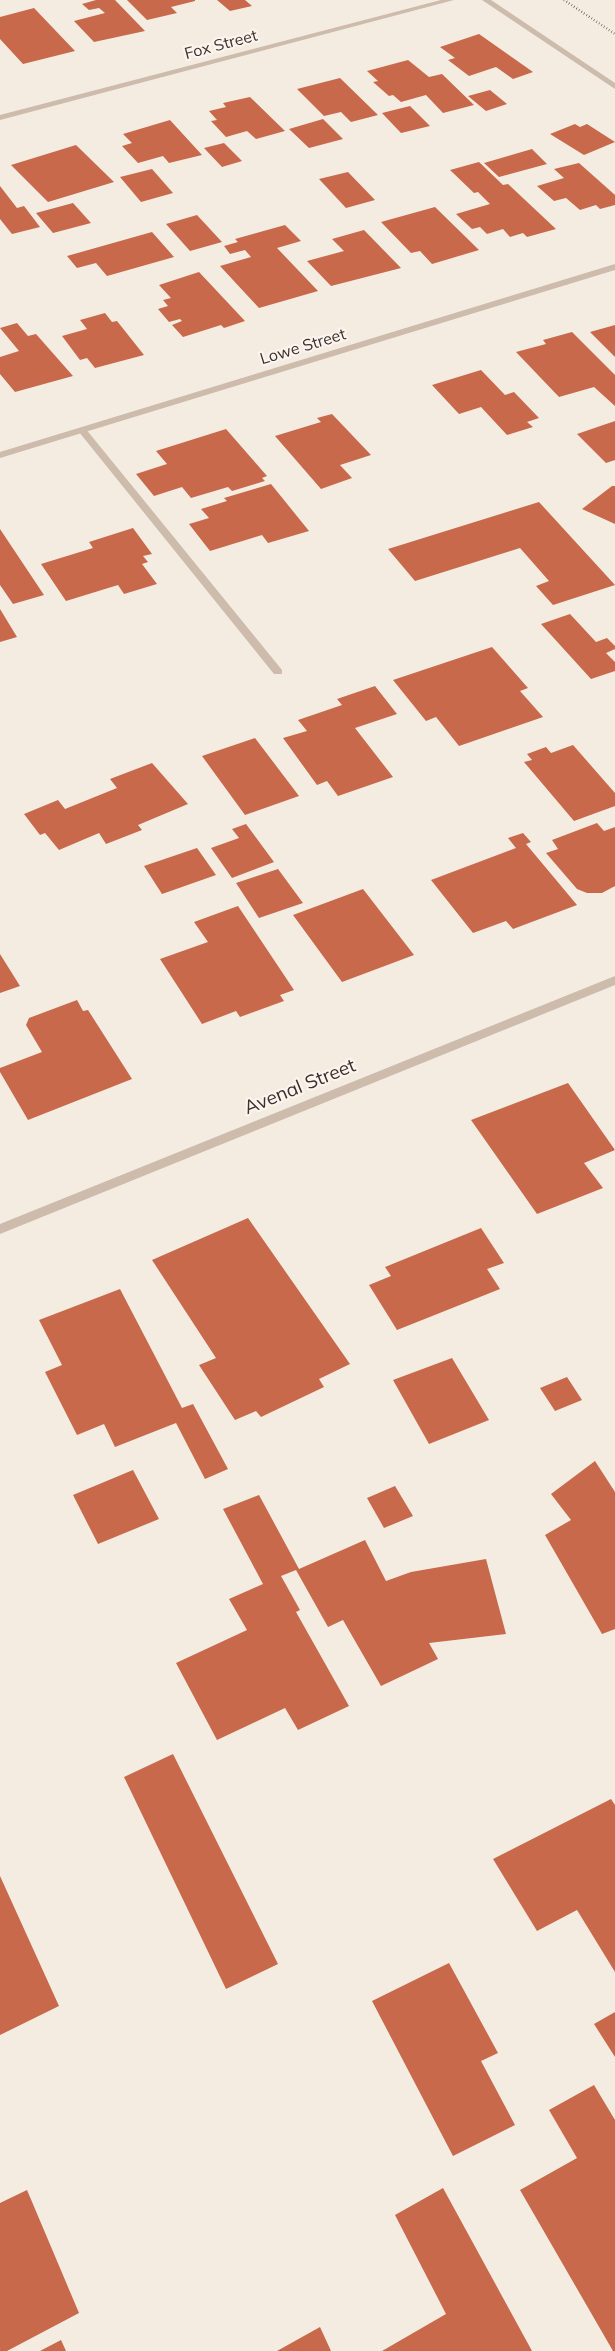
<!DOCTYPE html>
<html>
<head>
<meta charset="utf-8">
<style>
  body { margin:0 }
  canvas { display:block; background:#f4ebe1 }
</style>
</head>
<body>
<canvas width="615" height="2351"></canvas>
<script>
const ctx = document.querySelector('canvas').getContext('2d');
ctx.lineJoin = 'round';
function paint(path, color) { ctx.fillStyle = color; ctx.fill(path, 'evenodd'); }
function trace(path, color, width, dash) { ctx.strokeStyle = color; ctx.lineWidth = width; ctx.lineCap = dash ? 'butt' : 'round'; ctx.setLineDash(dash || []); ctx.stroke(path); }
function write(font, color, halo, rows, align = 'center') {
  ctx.font = font + ' Mulish,sans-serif'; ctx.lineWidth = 4.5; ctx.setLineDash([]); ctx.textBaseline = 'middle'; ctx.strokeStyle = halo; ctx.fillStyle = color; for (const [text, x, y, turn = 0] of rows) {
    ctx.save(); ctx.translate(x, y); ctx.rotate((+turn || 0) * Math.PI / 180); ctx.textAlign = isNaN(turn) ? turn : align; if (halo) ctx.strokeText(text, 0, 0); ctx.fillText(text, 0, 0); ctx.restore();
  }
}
const building = new Path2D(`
  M96 0H115L145 31 94 42 74 21 105 13 99 8 89 10 82 4Z
  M127 0H195V1L171 7 177 13 147 20Z
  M217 0H245L252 6 230 11Z
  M34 8 75 51 23 64 0 39V17Z
  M479 34 533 72 513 79 496 67 469 76 448 60 455 58 440 47Z
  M408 60 429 77 442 74 474 105 443 113 426 95 401 102 393 95 389 96 373 82 378 81 367 71Z
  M340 78 378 115 351 122 341 112 324 116 297 89Z
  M490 90 507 104 486 111 468 96Z
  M250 97 285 131 256 139 247 131 226 137 211 121 217 120 209 111 226 107 223 103Z
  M410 106 430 126 401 133 382 113Z
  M323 119 343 139 309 148 289 129Z
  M170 120 202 155 169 163 163 156 138 163 122 146 132 143 123 134Z
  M575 124 580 127 587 124 615 142 584 155 550 134Z
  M224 143 242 161 222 167 204 148Z
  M76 145 114 182 48 202 11 165Z
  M532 149 547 164 499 177 484 163Z
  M479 162 503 185 508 184 556 229 527 237 523 233 510 237 503 229 487 234 480 227 472 229 456 214 490 204 478 192 474 193 450 170Z
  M579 163 615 195V205L600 209 596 205 580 210 566 198 554 201 537 186 564 178 554 169Z
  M152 169 173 193 141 202 120 177Z
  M348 172 375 200 346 208 319 179Z
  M0 186 17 208 24 206 40 227 12 234 0 219Z
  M73 203 91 223 53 233 36 213Z
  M435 207 479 250 432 264 420 251 411 253 381 222Z
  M197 215 222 242 190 251 166 224Z
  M285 225 301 241 277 248 318 291 259 308 220 266 251 257 245 250 230 254 224 246 238 242 235 239Z
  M364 230 401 268 331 286 307 261 344 251 332 239Z
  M152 232 174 257 107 276 96 263 77 268 67 256Z
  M199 272 245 321 224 328 221 325 183 337 172 325 182 321 180 319 169 322 158 309 168 306 163 300 171 298 159 285Z
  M105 313 112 322 117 321 144 355 95 368 87 358 80 360 62 336 87 329 80 320Z
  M17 323 28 336 36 334 73 376 15 392 0 374V357L19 351 0 328Z
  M615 325V357L590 332Z
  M572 332 615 375V406L594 387 559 397 516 352 546 344 543 340Z
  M481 370 505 395 514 392 539 418 527 422 533 427 507 435 481 407 459 414 432 385Z
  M332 414 371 455 340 465 352 478 321 489 275 436 321 422 317 418Z
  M615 421V460L606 463 577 434Z
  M226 429 267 476 262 478 265 481 232 491 228 487 191 498 182 487 154 496 136 474 167 464 156 451Z
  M271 484 309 531 268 543 262 535 210 551 189 524 209 518 201 509 227 501 224 498Z
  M612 486H615V524L582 509Z
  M539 502 615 585 553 605 536 586 549 581 520 548 415 581 388 549Z
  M133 528 152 554 143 556 148 562 142 564 157 584 124 594 118 585 66 601 41 564 93 548 89 542Z
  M0 529 44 595 13 604 0 585Z
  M0 609 17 637 0 642Z
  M570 614 596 642 607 638 615 646V649L606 653 615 662V671L591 679 541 624Z
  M492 647 528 688 520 691 543 717 459 746 436 717 426 721 393 680Z
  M375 686 397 714 355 728 393 777 338 796 327 781 317 785 283 738 307 731 298 720 342 705 337 699Z
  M255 738 299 796 245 815 202 756Z
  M573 745 615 793V806L574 821 524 762 532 760 527 754 546 747 551 753Z
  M152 763 188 804 138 825 142 830 106 844 99 833 59 850 45 833 40 835 24 814 58 800 65 809 117 788 110 779Z
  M597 823 604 831 615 827V886L602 893H587L577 889 546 853 558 849 552 840Z
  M246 824 274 862 232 878 211 848 239 838 232 829Z
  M523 833 531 842 526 844 577 905 513 929 506 921 473 933 431 880 516 848 508 838Z
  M197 848 216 875 162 894 144 866Z
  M278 869 303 903 259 918 236 883Z
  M363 889 414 955 342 982 293 915Z
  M238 906 294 990 280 995 284 1001 240 1017 236 1011 202 1024 160 959 208 942 194 922Z
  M0 954 20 986 0 993Z
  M77 1000 83 1011 88 1010 132 1079 28 1120 0 1072V1068L42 1052 26 1025 29 1018Z
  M568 1083 615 1150 584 1163 603 1188 537 1214 471 1120Z
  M248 1218 350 1364 319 1379 324 1387 261 1417 256 1411 235 1420 199 1365 216 1358 152 1260Z
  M481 1228 504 1263 487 1269 500 1289 397 1330 369 1285 391 1276 385 1267Z
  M120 1289 182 1408 193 1404 228 1469 205 1479 176 1423 115 1447 104 1424 77 1435 45 1372 62 1365 39 1320Z
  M452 1358 489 1420 429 1444 393 1380Z
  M567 1377 582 1400 555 1411 540 1388Z
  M595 1461 615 1492V1629L602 1634 545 1535 571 1520 551 1494Z
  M133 1470 159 1519 98 1544 73 1495Z
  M395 1486 413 1516 384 1528 367 1498Z
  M259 1495 299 1569 365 1540 386 1581 411 1572 486 1559 506 1634 429 1643 438 1659 381 1686 343 1620 328 1627 296 1570 281 1576 300 1610 296 1612 349 1706 298 1730 285 1708 217 1740 176 1663 247 1630 229 1599 263 1584 223 1509Z
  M173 1754 278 1964 226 1989 124 1777Z
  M611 1799 615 1805V1972L577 1910 537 1931 493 1859Z
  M0 1876 59 2006 0 2035Z
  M449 1963 498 2053 481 2061 515 2125 453 2156 372 2001Z
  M615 2012V2057L594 2024Z
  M594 2085 615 2120V2351H613L520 2190 577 2158 549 2110Z
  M443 2188 532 2351H382L446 2314 395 2215Z
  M27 2190 79 2313 7 2351H0V2203Z
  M320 2327 331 2351H277Z
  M61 2340 66 2351H40Z`);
const lane = new Path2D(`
  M82 427 85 428 282 670V674H274L79 432 77 430Z`);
const street = new Path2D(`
  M441 0H454L0 120V115Z
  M482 0H491L615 83V89Z
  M615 264V270L0 458V452Z
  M615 976V985L0 1234V1224Z`);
const rail = new Path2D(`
  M564 0 615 34`);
const farStreetnames = [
  ["Fox Street",221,45,-15],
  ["Lowe Street",303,347,-17]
];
const streetNames = [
  ["Avenal Street",300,1087,-22]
];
paint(building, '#c8694b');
paint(lane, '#cdbbac');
paint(street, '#cdbbac');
trace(rail, '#3b302b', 2.5, [0.5, 2.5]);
write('16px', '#3b302b', '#fbf5ee', farStreetnames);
write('19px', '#3b302b', '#fbf5ee', streetNames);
</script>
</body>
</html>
